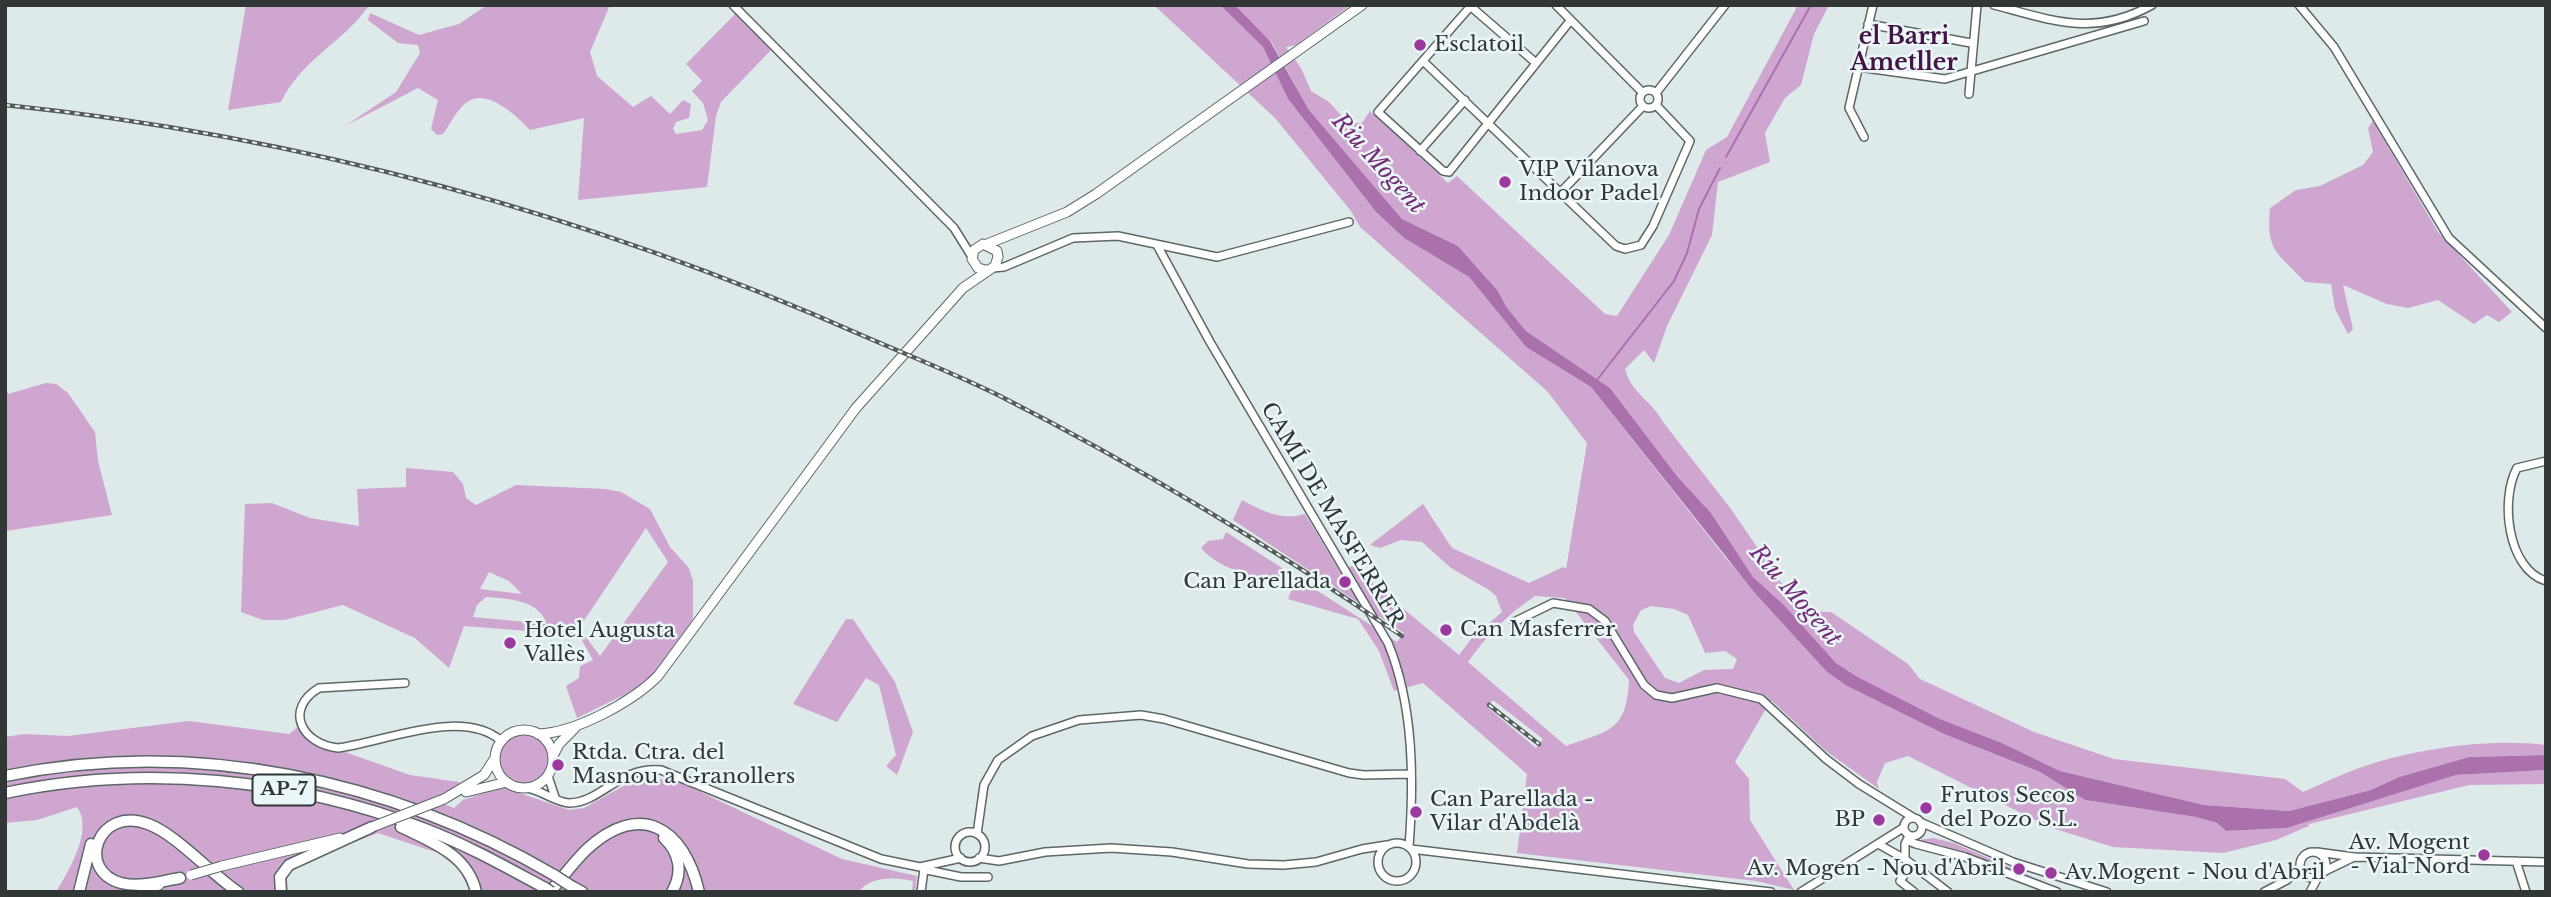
<!DOCTYPE html>
<html>
<head>
<meta charset="utf-8">
<style>
  body { margin:0 }
  #map { position:relative; width:2551px; height:897px; overflow:hidden; background:#dee9ea; font-family:"Libre Baskerville",serif }
  canvas { display:block }
  .frame { position:absolute; inset:0; border:7px solid #313636; pointer-events:none }
</style>
</head>
<body>
<div id="map">
<canvas width="2551" height="897"></canvas>
<div class="frame"></div>
</div>
<script>
const ctx = document.querySelector('canvas').getContext('2d');
ctx.lineJoin = 'round';
function paint(path, color) { ctx.fillStyle = color; ctx.fill(path, 'evenodd'); }
function trace(path, color, width, dash) { ctx.strokeStyle = color; ctx.lineWidth = width; ctx.lineCap = dash ? 'butt' : 'round'; ctx.setLineDash(dash || []); ctx.stroke(path); }
function write(font, color, halo, rows, align = 'center') {
  ctx.font = font + ' "Libre Baskerville",serif'; ctx.lineWidth = 5; ctx.setLineDash([]); ctx.textBaseline = 'middle'; ctx.strokeStyle = halo; ctx.fillStyle = color; for (const [text, x, y, turn = 0] of rows) {
    ctx.save(); ctx.translate(x, y); ctx.rotate((+turn || 0) * Math.PI / 180); ctx.textAlign = isNaN(turn) ? turn : align; if (halo) ctx.strokeText(text, 0, 0); ctx.fillText(text, 0, 0); ctx.restore();
  }
}
const green = new Path2D(`
  M246 5H366L368 7C341 44 302 59 281 102L228 110Z
  M487 5H610L590 52 597 76 633 107 651 96 670 114 683 100 691 104 689 118 676 122 673 129 676 134 702 130 708 120 703 103 692 91 702 81 686 64 736 13 771 50 721 102 716 116 707 187 578 200 584 118 530 130C518 117 487 87 467 102 458 108 450 124 443 134L437 135 431 129 438 100 418 88 345 126 396 92 420 53 418 45 398 43 368 20 370 13 419 35 459 24Z
  M1154 5H1220L1263 47 1288 99 1376 212 1404 238 1469 277 1526 347 1591 387 1725 557 1827 672 1847 686 1944 734 2040 772 2085 800 2196 817 2217 823 2226 831 2287 828 2456 775 2546 770V784L2469 785 2309 824V826L2276 840 2223 853 2113 847 2049 827 1908 756 1885 763 1877 782 1879 789 1826 751 1771 700 1735 762 1749 779 1750 820 1794 890 1756 881 1517 853 1527 774 1423 683 1394 691 1379 651 1358 619 1288 599 1292 588C1263 578 1221 572 1201 548L1208 541 1223 539 1226 532 1397 642 1404 633 1233 520 1242 500C1262 511 1282 521 1305 514L1340 572 1352 566 1459 655 1472 638 1502 612 1496 596 1489 590 1451 568 1422 542 1401 540 1380 548 1370 545 1423 504 1452 548 1529 583 1563 567 1566 569 1587 443 1547 391 1360 227 1351 211 1275 118ZM1535 596 1565 598 1629 680C1626 732 1610 730 1566 746L1468 662C1487 635 1508 614 1535 596ZM1651 606 1674 609 1688 615 1705 653 1725 651 1737 659 1733 669 1704 670 1679 683 1665 678 1634 632 1633 625 1641 610ZM1493 700 1543 739 1536 748 1488 708Z
  M1235 5H1351L1296 45 1286 47 1301 68 1311 91 1329 102 1348 123H1362L1370 111 1448 183 1457 176 1605 314 1617 316 1669 235 1706 150 1727 137 1798 5H1829L1814 34 1801 85 1785 98 1765 133 1770 162 1718 182 1712 235 1667 326 1654 363 1644 350 1625 369C1631 393 1652 401 1663 422L1731 509 1795 603 1807 611 1831 612 1908 664 1920 679 2034 732 2114 759 2285 779 2303 792C2324 783 2346 772 2368 765 2420 748 2492 738 2546 745V755L2469 757 2399 777 2371 790 2289 811 2204 805 2060 771 2002 743 1940 719 1856 676 1836 663 1784 605 1753 577 1711 513 1677 476 1610 388 1526 331 1507 308 1498 291 1458 246 1402 219 1309 110 1272 43Z
  M2373 121 2438 232 2512 312 2499 322 2487 315 2474 324 2438 300 2408 308 2387 304 2343 285 2353 329 2348 334 2335 309 2331 284 2305 282C2277 252 2266 252 2270 208L2296 190 2320 186 2363 165 2373 152 2368 128Z
  M46 383 56 384 68 393 95 432 98 461 112 515 5 531V385L8 394Z
  M406 468 453 472 463 484 466 498 476 505 516 485 606 489 621 492 650 509 670 547 689 568 693 581V619L656 671 634 690 577 718 566 686 579 678 580 666 593 660 579 635 464 626 449 668 415 638 343 605 284 620H263L241 612 245 504 272 503 310 518 359 526 357 489 406 487ZM646 528 668 562 600 656 579 628ZM489 572 509 581 522 594 480 589ZM486 597C508 599 538 599 547 624L473 617 477 605Z
  M846 619H853L895 682 913 732 897 775 886 766 896 755 879 685 866 678 837 722 793 704Z
  M189 721 289 734 298 727 342 751 410 775 459 782V785L432 799 454 808 463 800 502 787 569 810 584 808 627 784 671 778 842 859 917 876 915 892H912L913 881C896 877 869 876 859 892H470L459 869 438 853 378 833 299 863 287 877 288 892H56C68 872 94 830 77 807L37 820 5 823V737L24 734 68 736Z
  M499 760a25 25 0 1 1 50 0a25 25 0 1 1-50 0Z
  M1933 838 1954 843 2032 877 2026 878 1941 845 1913 841Z`);
const water = new Path2D(`
  M1220 5H1235L1270 41 1309 110 1402 219 1458 246 1498 291 1507 308 1526 331 1610 388 1677 476 1711 513 1753 577 1784 605 1836 663 1856 676 1940 719 2002 743 2060 771 2204 805 2289 811 2371 790 2399 777 2469 757 2546 755V770L2456 775 2287 828 2226 831 2217 823 2196 817 2085 800 2040 772 1944 734 1847 686 1827 672 1755 593 1591 387 1526 347 1469 277 1404 238 1376 212 1288 99 1263 47Z`);
const stream = new Path2D(`
  M1726 157 1811 5
  M1597 380 1674 281 1687 253 1699 209 1720 168`);
const minor = new Path2D(`
  M733 5 954 228 972 257
  M1469 5 1536 63
  M1556 5 1642 92
  M1994 5C2054 21 2094 37 2152 5
  M2299 5 2334 47 2449 238 2546 328
  M1470 7 1378 112 1443 171 1449 172 1570 21
  M1868 24 1971 43
  M1423 61 1616 246 1625 249 1641 245 1653 226 1690 141 1656 105
  M1858 67 1945 79 2144 21
  M1640 99a9 9 0 1 1 18 0a9 9 0 1 1-18 0Z
  M1656 93 1725 5
  M1969 94 1977 5
  M1864 137 1849 108 1873 5
  M1420 151 1465 100
  M1561 192 1643 106
  M1157 245 1210 342 1388 643C1414 706 1414 781 1409 847
  M992 268 1004 267 1073 238 1118 236 1217 257 1349 222
  M2546 461 2517 468C2500 499 2507 569 2546 581
  M1514 622 1553 603 1589 609 1605 621 1644 685 1656 695 1672 698 1717 688 1761 699 1826 759 1859 784 1914 818
  M405 683 319 688C284 709 301 744 338 748 384 742 463 707 501 741
  M548 776 555 797
  M527 788C541 790 555 802 569 803 601 803 619 766 661 770L881 859 920 867 961 858
  M1904 827a9 9 0 1 1 18 0a9 9 0 1 1-18 0Z
  M1920 822 2013 862 2107 892
  M955 847a15 15 0 1 1 30 0a15 15 0 1 1-30 0Z
  M977 834 984 785 998 760 1032 736 1079 720 1141 715 1164 719 1349 773 1364 775 1409 774
  M1911 836V842L1916 844 1965 857 2057 892
  M1378 862a19 19 0 1 1 38 0a19 19 0 1 1-38 0Z
  M1878 844 1905 859 1948 892
  M1411 849 1771 892
  M2300 865a13 13 0 1 1 26 0a13 13 0 1 1-26 0Z
  M2317 852 2354 857 2546 862
  M979 858 999 861 1045 852 1111 848 1172 852 1248 864 1284 865 1316 862 1362 849 1387 845
  M1905 859V844L1909 836
  M2516 861 2526 892
  M1912 864 1900 881 1914 892
  M927 870 961 877H988
  M2325 871 2354 857
  M921 892 924 869
  M1801 892 1903 828
  M2264 892 2287 880 2300 867
  M2310 892 2318 877`);
const major = new Path2D(`
  M987 244 1067 212 1096 194 1362 5
  M495 759a29 29 0 1 1 58 0a29 29 0 1 1-58 0Z
  M538 734C575 733 632 702 658 676L856 408 963 288 995 266 998 257 997 251 983 244 974 250 972 259 978 268 986 270
  M553 756 559 744 575 728
  M466 792 507 782
  M444 799 484 775 495 758
  M222 866 340 838
  M141 892 159 885`);
const highway = new Path2D(`
  M5 776C194 737 390 779 554 875
  M5 793C144 764 293 778 425 829 467 845 506 867 545 888
  M401 827C432 842 468 855 476 892
  M664 838C680 853 683 873 672 892
  M180 878C162 881 140 888 121 883 75 870 98 805 148 824 176 834 211 874 238 892
  M571 886 582 892
  M79 892 91 844
  M281 892 280 877 289 865 372 827
  M550 892C562 878 573 863 586 850 640 800 684 827 699 892`);
const rail = new Path2D(`
  M5 105C303 136 593 216 866 337 910 356 955 374 998 395 1138 466 1272 547 1402 636
  M1489 705 1539 744`);
const majorBridge = new Path2D(`
  M372 827 444 799
  M191 875 222 866`);
const highwayBridge = new Path2D(`
  M554 875 571 886
  M545 888 551 892`);
const markers = [
  [1420,45,7,"#9b399f"],
  [1505,182,7,"#9b399f"],
  [1345,582,7,"#9b399f"],
  [1446,630,7,"#9b399f"],
  [510,643,7,"#9b399f"],
  [558,765,7,"#9b399f"],
  [1926,808,7,"#9b399f"],
  [1416,812,7,"#9b399f"],
  [1879,820,7,"#9b399f"],
  [2484,855,7,"#9b399f"],
  [2019,869,7,"#9b399f"],
  [2051,873,7,"#9b399f"]
];
const shields = [
  [284,790,63]
];
const shieldNames = [
  ["AP-7",284,790]
];
const poiNames = [
  ["Esclatoil",1434,45],
  ["VIP Vilanova",1519,170],
  ["Indoor Padel",1519,194],
  ["Can Parellada",1331,582,"right"],
  ["Can Masferrer",1460,630],
  ["Hotel Augusta",524,631],
  ["Vallès",524,655],
  ["Rtda. Ctra. del",572,753],
  ["Masnou a Granollers",572,777],
  ["Frutos Secos",1940,796],
  ["del Pozo S.L.",1940,820],
  ["Can Parellada -",1430,800],
  ["Vilar d'Abdelà",1430,824],
  ["BP",1865,820,"right"],
  ["Av. Mogent",2470,843,"right"],
  ["- Vial Nord",2470,867,"right"],
  ["Av. Mogen - Nou d'Abril",2005,869,"right"],
  ["Av.Mogent - Nou d'Abril",2065,873]
];
const streetNames = [
  ["CAMÍ DE MASFERRER",1332,515,59]
];
const neighbourhoodNames = [
  ["el Barri",1904,38],
  ["Ametller",1904,64]
];
const waterNames = [
  ["Riu Mogent",1378,164,48],
  ["Riu Mogent",1795,596,49]
];
paint(green, '#cea6cf');
paint(water, '#ab71ac');
trace(stream, '#ab71ac', 2);
trace(minor, '#5d6768', 10);
trace(major, '#5d6768', 11);
trace(highway, '#5d6768', 13);
trace(minor, '#fff', 7);
trace(major, '#fff', 9);
trace(highway, '#fff', 10);
trace(rail, '#555b5b', 4.5);
trace(rail, '#ebf6f8', 2, [5]);
trace(majorBridge, '#5d6768', 11, []);
trace(highwayBridge, '#5d6768', 13, []);
trace(majorBridge, '#fff', 9);
trace(highwayBridge, '#fff', 10);
for (const [x, y, r, color] of markers) { const dot = new Path2D(); dot.arc(x, y, r, 0, 2 * Math.PI); ctx.fillStyle = color; ctx.fill(dot); trace(dot, '#ebf6f8', 2.5); }
for (const [x, y, w] of shields) { const box = new Path2D(); box.roundRect(x - w / 2, y - 15.5, w, 31, 5); ctx.fillStyle = '#ebf6f8'; ctx.fill(box); trace(box, '#313636', 2); }
write('bold 19px', '#313636', null, shieldNames);
write('21px', '#313636', '#ebf6f8', poiNames, 'left');
write('21px', '#313636', '#ebf6f8', streetNames);
write('bold 23px', '#431445', '#ebf6f8', neighbourhoodNames);
write('italic 23px', '#742e78', '#ebf6f8', waterNames);
</script>
</body>
</html>
